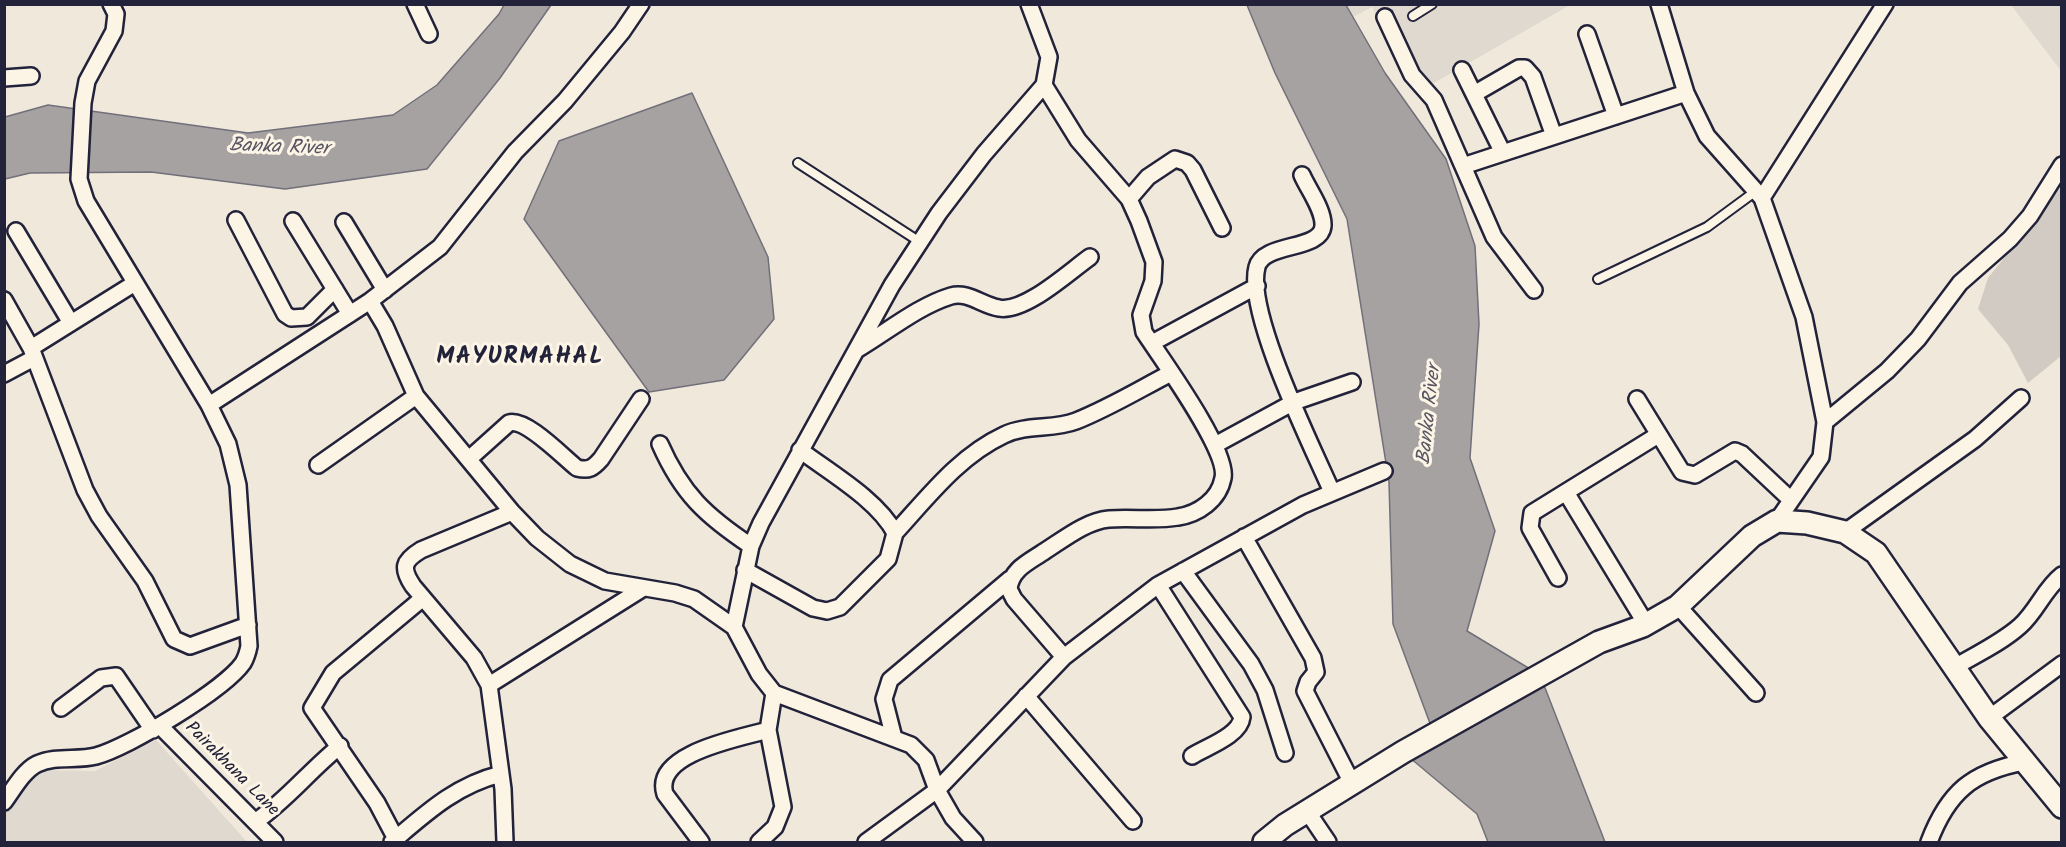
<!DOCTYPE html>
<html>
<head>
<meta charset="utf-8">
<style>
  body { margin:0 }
  #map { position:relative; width:2066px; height:847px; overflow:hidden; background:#efe8db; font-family:Kalam,sans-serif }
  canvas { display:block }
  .frame { position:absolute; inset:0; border:6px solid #22223b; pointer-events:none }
</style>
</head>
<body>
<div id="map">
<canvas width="2066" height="847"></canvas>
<div class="frame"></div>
</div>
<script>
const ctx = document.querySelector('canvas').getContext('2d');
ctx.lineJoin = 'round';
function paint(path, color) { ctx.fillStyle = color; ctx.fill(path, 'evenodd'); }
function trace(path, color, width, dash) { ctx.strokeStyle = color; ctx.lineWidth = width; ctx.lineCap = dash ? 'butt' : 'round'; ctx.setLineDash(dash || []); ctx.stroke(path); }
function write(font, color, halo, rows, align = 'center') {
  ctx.font = font + ' Kalam,sans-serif'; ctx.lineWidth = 6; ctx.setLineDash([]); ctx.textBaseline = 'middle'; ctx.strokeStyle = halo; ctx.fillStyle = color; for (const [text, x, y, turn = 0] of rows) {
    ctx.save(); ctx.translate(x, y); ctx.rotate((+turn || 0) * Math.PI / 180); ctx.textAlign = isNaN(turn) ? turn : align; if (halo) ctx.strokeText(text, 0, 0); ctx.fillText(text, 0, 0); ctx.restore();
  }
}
const built = new Path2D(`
  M1344 5H1570L1420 91 1372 7 1351 18Z
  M2011 5H2061V71Z
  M156 740 247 842H5V812L40 770 95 771Z`);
const green = new Path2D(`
  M2061 187V356L2028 383 2008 345 1978 309 1988 278Z`);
const water = new Path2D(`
  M504 5H551L500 78 427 169 285 189 151 172 30 173 5 179V117L48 105 248 133 393 115 437 85 499 14Z
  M1247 5H1346L1385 73 1446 159 1475 246 1479 324 1470 458 1495 531 1467 631 1540 675 1605 842H1488L1477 814 1403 752 1434 734 1393 624 1389 482 1347 219 1275 73Z
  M692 93 768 257 774 319 724 380 649 392 524 219 559 141Z`);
const lane = new Path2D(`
  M1413 16 1432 4
  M798 163 920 242
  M1598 279 1707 227 1756 191`);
const street = new Path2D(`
  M415 4 429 34
  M1659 4 1686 93 1707 136 1762 198
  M1385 17 1412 75 1434 100 1494 237 1534 290
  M1587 34 1616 116
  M1462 70 1503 153
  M4 78 31 76
  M1044 85 1078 140 1129 199 1139 221 1154 262 1153 281 1141 315 1144 332C1161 358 1229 451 1223 478 1219 500 1198 514 1178 517 1155 521 1132 517 1109 519 1086 521 1064 539 1045 551 1029 562 1011 569 1009 589L1014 599 1064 657
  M1474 94 1519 68H1525L1533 77 1554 136
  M1463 166 1686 93
  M1302 175C1308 189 1324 210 1323 226 1321 251 1263 242 1257 267 1245 312 1312 446 1332 492
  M1129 199 1148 177 1175 159 1187 163 1193 170 1222 228
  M236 220 285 314 291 318 307 317 335 289
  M293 221 350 314
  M344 222 385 290
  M16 231 71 323
  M4 300 31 348 85 490 99 516 145 581 174 639 190 646 248 625
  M370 301 385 326 416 396 512 512 537 538 570 564 605 581 675 593 694 599 734 627
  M1152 343 1257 286
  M31 348 135 283
  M858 349C887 332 918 306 951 296 968 291 983 306 999 308 1025 313 1070 271 1090 257
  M4 374 34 358
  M1637 399 1682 472 1695 475 1735 451 1742 454 1791 500
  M209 405 370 301 440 247 515 152 565 101 622 32 641 4
  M1825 422 1887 371 1918 339 1960 283 2010 239 2030 216 2062 165
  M660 444C682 494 706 516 751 546
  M1215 445 1294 402 1352 382
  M470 458 509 423C526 418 563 457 577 468 589 471 593 468 601 459L641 399
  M318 465 416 396
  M1567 494 1646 624
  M1777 521 1821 457 1825 422 1804 317 1762 198 1885 4
  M1845 532 1975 439 2021 398
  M895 533C928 497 959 456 1004 435 1027 424 1053 430 1076 421 1109 408 1140 389 1171 373
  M1244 537 1313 658 1316 672 1308 682 1305 691 1352 783
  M745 570 813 608 827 611 840 607 888 559 895 533C878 500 829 472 800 450
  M1183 571 1251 664 1265 690 1285 753
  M1558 578 1530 528 1532 513 1658 435
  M1158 585 1242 717C1240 736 1206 747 1192 756
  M1678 606 1756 693
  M1953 668C1975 655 2001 643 2020 626 2037 611 2044 589 2062 575
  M489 685 642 589
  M1026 696 1133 821
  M61 708 101 678 116 676 153 730
  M1989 718 2062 664
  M160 726 275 842
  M894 738 884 699 890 680 1010 579
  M4 802C13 790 23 771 37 764 56 755 77 761 96 756 129 747 224 690 243 663 246 658 248 651 249 646L238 485 228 444 209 405 86 201 79 179 83 103 87 81 114 31 116 14 111 4
  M1307 811 1328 842
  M255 822C287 800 310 770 340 746
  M396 839 377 803 312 708 333 673 423 598
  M392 842C426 813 456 785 501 774
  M505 842 503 789 489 685 474 658 413 586C401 568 403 561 421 550L512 512
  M701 842 665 794C652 753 741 738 768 730
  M759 842 775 827 783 807 768 730 774 693
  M866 842 937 790 1064 657 1158 585 1303 505 1384 471
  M975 842 953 818 937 790 926 760 911 745 774 693 759 674 734 627 751 546 761 523 892 285 939 213 984 154 1044 85 1049 57 1029 4
  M1929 842C1948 792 1972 772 2024 762`);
const secondary = new Path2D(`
  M1264 842 1285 825 1403 752 1599 642 1643 626 1678 606 1752 536 1777 521 1807 523 1845 532 1876 553 1989 718 2062 807`);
const streetNames = [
  ["Pairakhana Lane",231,770,45]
];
const waterNames = [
  ["Banka River",279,149,2],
  ["Banka River",1431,415,-84]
];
const districtNames = [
  ["MAYURMAHAL",520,359]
];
paint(built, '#e0d9cf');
paint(green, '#d1cbc3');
paint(water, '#a6a2a2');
trace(water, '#716f79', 1.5);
trace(lane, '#22223b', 12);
trace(street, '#22223b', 20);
trace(secondary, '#22223b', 26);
trace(lane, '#fcf5e5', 8);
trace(street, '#fcf5e5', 15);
trace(secondary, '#fcf5e5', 21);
write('18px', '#22223b', '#fcf5e5', streetNames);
write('italic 20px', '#575564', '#fcf5e5', waterNames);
ctx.letterSpacing = '1.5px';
write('bold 24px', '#22223b', '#fcf5e5', districtNames);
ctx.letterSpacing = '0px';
</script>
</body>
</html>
